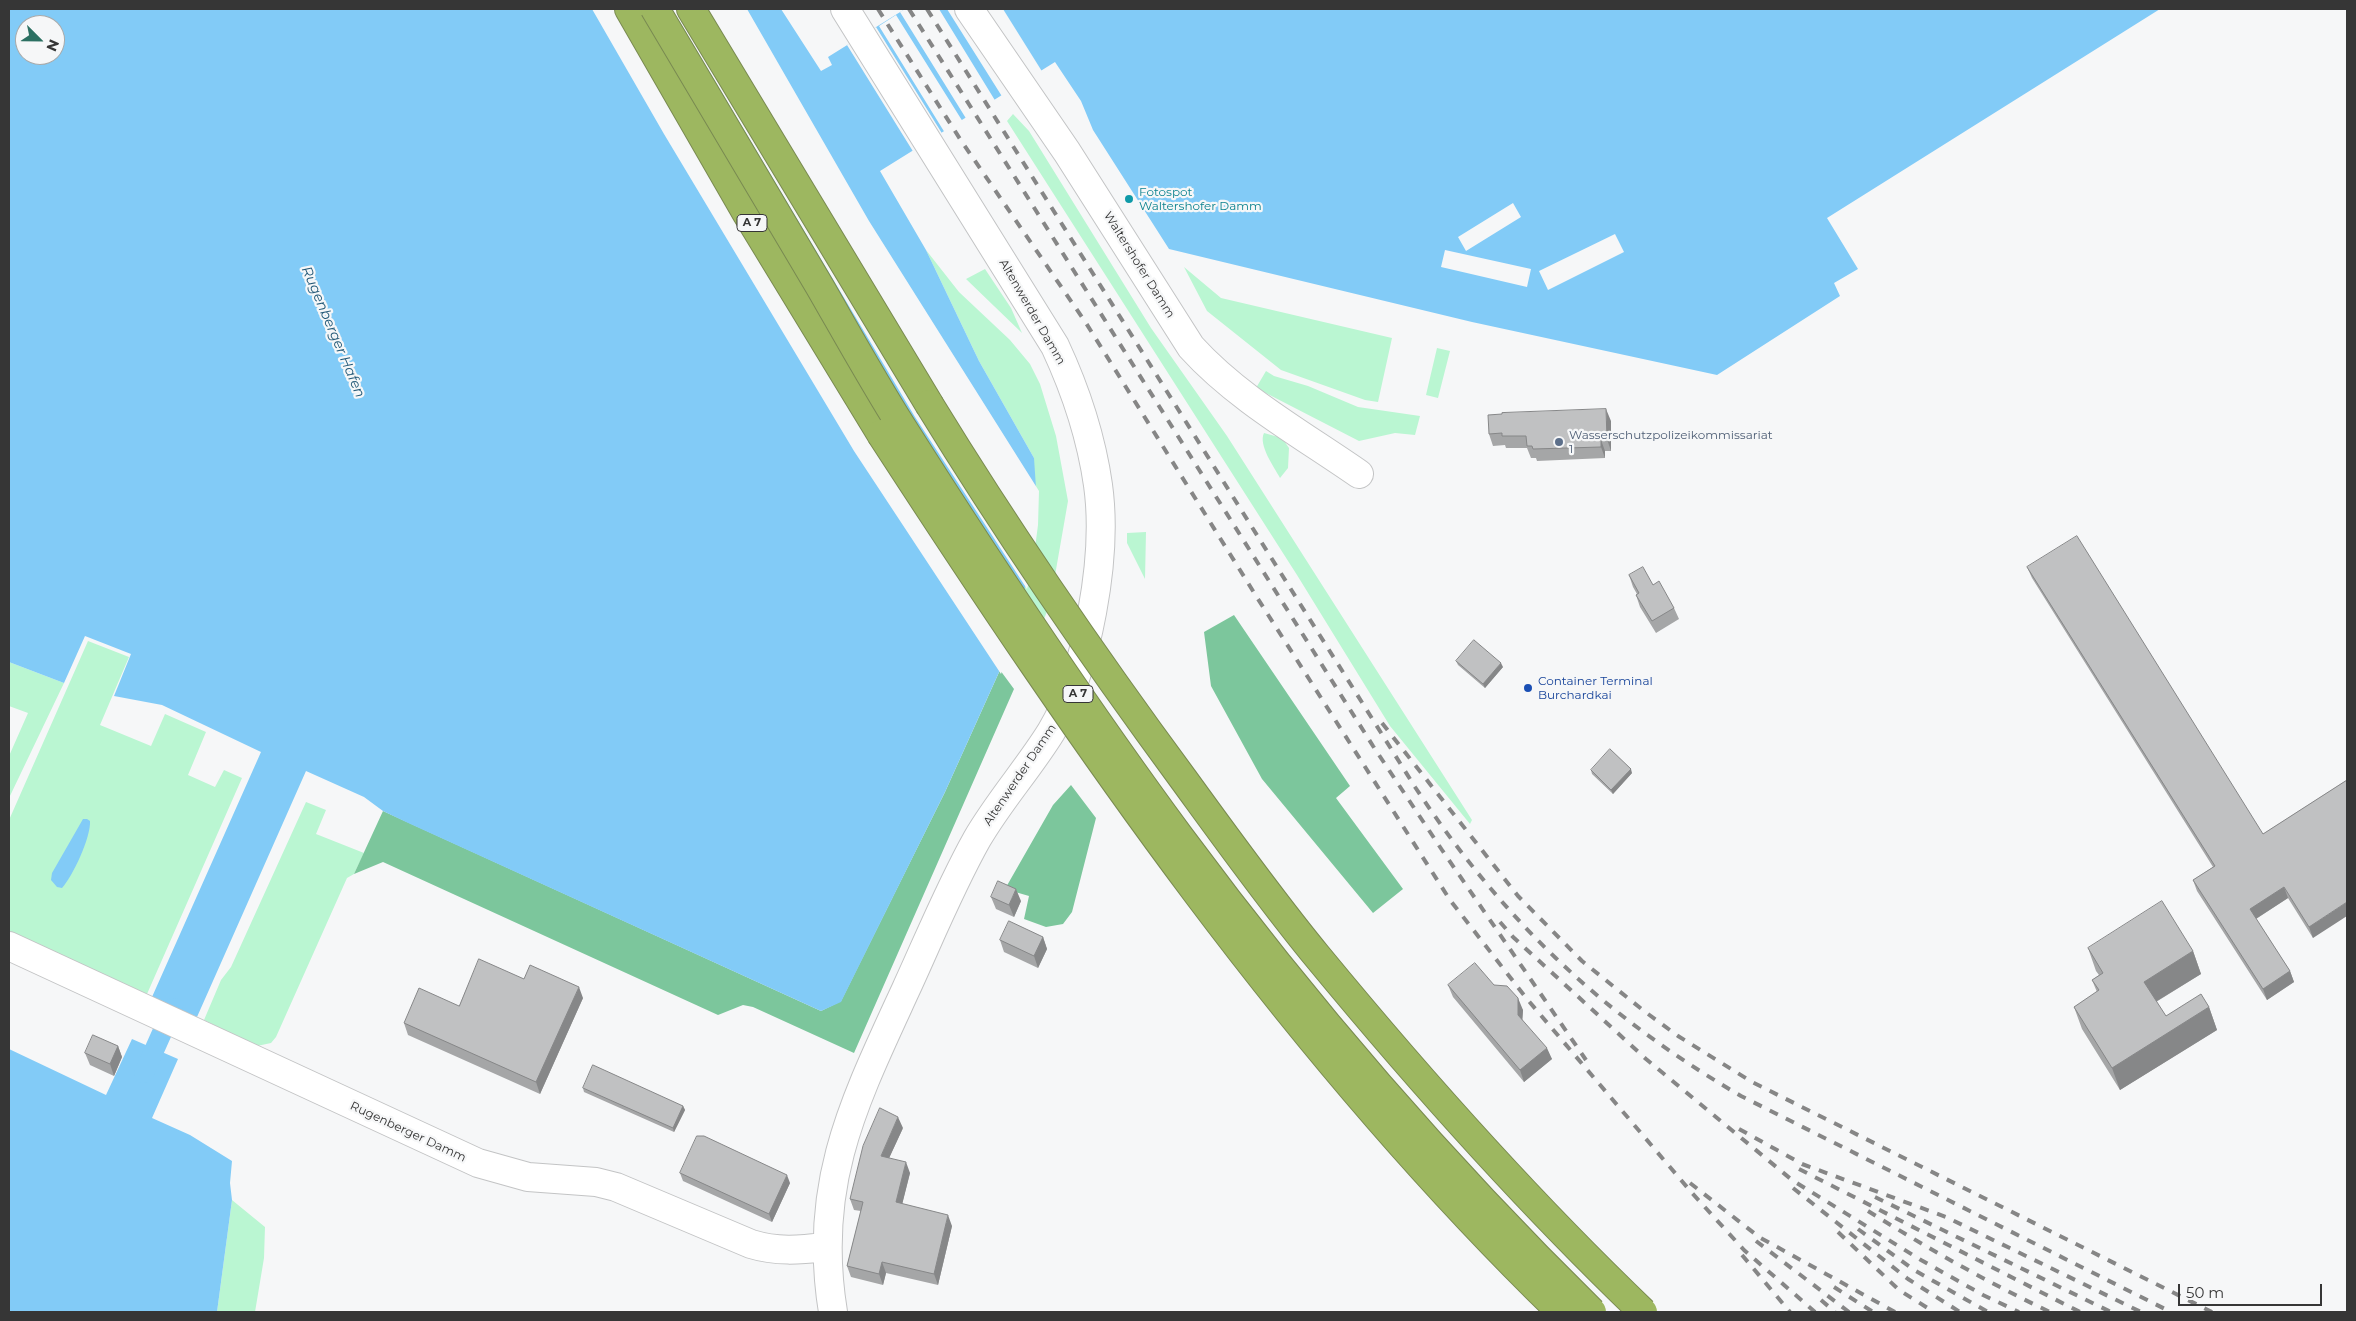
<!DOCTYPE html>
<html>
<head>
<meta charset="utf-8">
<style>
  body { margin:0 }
  #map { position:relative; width:2356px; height:1321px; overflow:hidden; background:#f6f7f8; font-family:Montserrat,sans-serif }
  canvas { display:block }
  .frame { position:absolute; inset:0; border:10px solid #363636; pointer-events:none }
  .north { position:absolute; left:15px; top:15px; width:50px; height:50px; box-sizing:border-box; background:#f6f7f8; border:1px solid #a9aaaa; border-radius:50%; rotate:113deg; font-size:14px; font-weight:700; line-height:20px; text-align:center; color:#363636 }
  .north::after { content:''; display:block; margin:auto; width:18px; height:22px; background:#2c7062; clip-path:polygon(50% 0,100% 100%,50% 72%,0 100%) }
  .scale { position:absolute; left:2178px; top:1284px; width:144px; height:22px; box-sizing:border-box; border:2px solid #363636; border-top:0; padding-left:6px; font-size:15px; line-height:18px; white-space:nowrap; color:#363636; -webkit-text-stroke:4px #f6f7f8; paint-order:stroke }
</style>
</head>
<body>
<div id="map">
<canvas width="2356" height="1321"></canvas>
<div class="frame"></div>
<div class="north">N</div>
<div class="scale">50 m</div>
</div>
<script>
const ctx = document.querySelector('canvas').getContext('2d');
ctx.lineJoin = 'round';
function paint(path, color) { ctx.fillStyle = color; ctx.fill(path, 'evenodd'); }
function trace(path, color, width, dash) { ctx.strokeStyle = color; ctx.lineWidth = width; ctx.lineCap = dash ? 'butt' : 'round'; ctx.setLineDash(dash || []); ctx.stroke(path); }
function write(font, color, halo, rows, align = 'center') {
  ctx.font = font + ' Montserrat,sans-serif'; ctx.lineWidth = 4.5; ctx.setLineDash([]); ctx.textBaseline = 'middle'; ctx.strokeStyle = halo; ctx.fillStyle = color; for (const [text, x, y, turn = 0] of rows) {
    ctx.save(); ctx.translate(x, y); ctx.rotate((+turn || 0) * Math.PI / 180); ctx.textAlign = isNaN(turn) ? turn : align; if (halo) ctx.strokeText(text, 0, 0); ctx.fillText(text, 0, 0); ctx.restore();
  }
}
const green = new Path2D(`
  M1013 114 1029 131 1151 328 1227 436 1472 820 1470 824 1390 726 1297 575 1007 121Z
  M926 250 959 292 1010 340 1030 364 1040 384 1056 436 1068 501 1050 604 1038 634 1020 611 1034 458 979 361Z
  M1184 267 1221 298 1392 338 1378 402 1365 400 1281 370 1207 311Z
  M985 269 1011 308 1022 333 966 279Z
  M1437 348 1450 351 1438 398 1426 395Z
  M1266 371 1274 376 1308 386 1358 407 1420 416 1415 435 1395 433 1359 441 1256 388Z
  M1264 433 1282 438 1289 448 1288 468 1280 478C1274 467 1258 445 1264 433Z
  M1146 532 1145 579 1127 543V533Z
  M88 641 129 657 100 725 151 746 165 714 206 732 188 775 215 787 224 770 242 778 147 994 9 931V820Z
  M9 662 64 683 9 798V756L28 713 9 706Z
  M306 802 326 810 316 834 364 853 354 874 347 878 276 1037 271 1043 257 1046 204 1020 221 980 231 967Z
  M232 1200 265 1227 264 1258 255 1312H217Z`);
const forest = new Path2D(`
  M1234 615 1350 786 1336 798 1403 889 1373 913 1262 779 1211 686 1204 632Z
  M1000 670 1014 689 854 1053 753 1007 743 1005 718 1015 383 862 354 874 383 811 821 1011 841 1001 945 792Z
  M1071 785 1096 818 1072 912 1063 924 1046 927 1024 919 1029 896 1005 889 1053 805Z`);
const water = new Path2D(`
  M9 9H781L821 71 832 65 828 57 905 9H2160L1827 218 1858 269 1834 283 1840 296 1717 375 1472 322 1169 249 1093 130 1081 101 1055 62 880 171 926 250 979 361 1034 458 1036 488 1030 571 1000 670 945 792 841 1002 821 1011 406 822 383 811 364 797 306 771 197 1017 152 997 261 752 162 705 114 696 131 654 85 636 64 683 9 662ZM25 25H55V55H25Z
  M83 819H87L90 821C91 837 73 876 62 888L57 887 51 880 52 873Z
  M132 1039 178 1059 152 1118 190 1135 232 1161 230 1183 232 1200 217 1312H9V1049L106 1095Z`);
const pier = new Path2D(`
  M592 9H667L1022 612 1001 674 854 451 664 134Z
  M672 9H747L869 221 1039 491 1038 525 1032 571 1027 589 915 417Z
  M905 9H939L996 102 967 120 900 12Z
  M947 9H1003L1043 73 1003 98Z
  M896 15 963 122 945 133 879 26Z
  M876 27 943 135 914 153 847 45Z
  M1513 203 1521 217 1466 251 1458 237Z
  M1615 234 1624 252 1548 290 1539 271Z
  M1445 250 1531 269 1527 287 1441 267Z`);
const canal = new Path2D(`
  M144 1073 173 1008`);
const minor = new Path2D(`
  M969 9 1067 152 1191 347C1237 398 1303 435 1359 474
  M9 946 478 1163 528 1177 596 1182 616 1187 751 1244C777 1252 799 1250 826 1247
  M833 1312C812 1184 854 1102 906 989 929 939 950 887 977 839 999 801 1028 769 1051 732 1088 670 1108 556 1098 485 1091 436 1076 391 1055 346L845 9`);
const highway = new Path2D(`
  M629 9 747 214 881 434
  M691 9 929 404`);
const rail = new Path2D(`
  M878 9 960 139 1086 323 1258 599 1450 900 1527 999 1692 1193 1744 1250 1815 1312
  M909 9 1373 746 1442 850 1586 1060
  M927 9 1415 787C1503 920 1602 1015 1741 1096L2171 1312
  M1382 723 1518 896 1582 961 1644 1011 1678 1036 1752 1082 2212 1312
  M1500 922 1513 937 1646 1059 1792 1180 1921 1260 1983 1295 2019 1312
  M1739 1129 1802 1164 1946 1217 2141 1312
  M1799 1169 2080 1312
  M1690 1183 1759 1237 1895 1312
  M1793 1188 1908 1279 1960 1312
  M1875 1197 2111 1312
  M1868 1211C1927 1248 1987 1282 2050 1312
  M1858 1229 1914 1270 1988 1312
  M1838 1232 1899 1290 1934 1312
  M1756 1241 1849 1312
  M1742 1255 1790 1312
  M1834 1287 1873 1312
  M1821 1300 1835 1312`);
const highwayBridge = new Path2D(`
  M655 9C710 102 765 195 820 287 847 334 873 381 902 427 990 566 1081 703 1179 836 1304 1005 1442 1165 1592 1312
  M929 404C1008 533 1094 658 1184 780 1227 839 1270 899 1317 956 1420 1081 1527 1201 1643 1312
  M881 434C1083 745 1294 1053 1561 1312`);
const wall = new Path2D(`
  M1502 414 1611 421V451H1605V458L1537 461 1536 458H1531L1527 448H1506L1505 445 1493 446 1489 434Z
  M2027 567 2263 834 2347 780 2313 938 2288 898 2256 919 2290 971 2294 982 2267 1000 2197 891 2193 880 2213 867 2032 578Z
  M1629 575 1653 585 1674 608 1679 619 1656 633 1640 607 1636 595 1637 594 1633 587Z
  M1456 661 1503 667 1485 688 1458 665Z
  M1591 770 1632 773 1613 794 1592 774Z
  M991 897 1021 901 1014 917 996 909Z
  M1043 937 1047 949 1038 968 1004 952 1000 940Z
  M2088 948 2193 951 2201 974 2156 1002 2166 1016 2209 1007 2217 1030 2120 1090 2082 1029 2074 1007 2097 992 2092 980 2099 975 2096 971Z
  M524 979 583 998 540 1094 408 1035 404 1023 459 1006Z
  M1448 985H1494L1523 1010 1522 1020 1552 1059 1524 1082 1453 997Z
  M118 1046 122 1057 114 1076 90 1065 85 1053Z
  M583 1088 683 1106 685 1110 674 1132 584 1092Z
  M903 1128 889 1158 910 1173 902 1204 952 1226 938 1285 886 1273 883 1285 851 1277 847 1266 861 1211 854 1210 850 1199Z
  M680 1173 790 1183 772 1222 683 1181Z`);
const shadedWall = new Path2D(`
  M1606 409 1611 421V451L1607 439Z
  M1601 440 1605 451V458L1601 447Z
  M1501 663 1503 667 1485 688 1483 684Z
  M1631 769 1632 773 1613 794 1611 790Z
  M2284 887 2288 898 2254 920 2250 909Z
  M1016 889 1021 901 1014 917 1009 905Z
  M2347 902V916L2313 938 2309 927Z
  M1043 937 1047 949 1038 968 1034 956Z
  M2193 951 2201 974 2152 1004 2144 982Z
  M2290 971 2294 982 2267 1000 2263 989Z
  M579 987 583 998 540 1094 536 1082Z
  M1518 998 1523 1010 1522 1026 1518 1015Z
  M2209 1007 2217 1030 2120 1090 2112 1068Z
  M118 1046 122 1057 114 1076 110 1064Z
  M1547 1048 1552 1059 1524 1082 1520 1070Z
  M683 1106 685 1110 674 1132 673 1128Z
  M898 1117 903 1128 885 1167 881 1156Z
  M906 1162 910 1173 900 1213 896 1202Z
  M787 1175 790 1183 772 1222 769 1214Z
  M948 1215 952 1226 938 1285 934 1274Z
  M882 1262 886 1273 883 1285 879 1274Z`);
const building = new Path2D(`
  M1606 409 1607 439 1601 440V447L1533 449 1532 446H1527L1526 436H1502V433L1489 434 1488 415 1502 414V413Z
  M2077 536 2263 834 2347 780V902L2309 927 2284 887 2250 909 2290 971 2263 989 2193 880 2215 866 2027 567Z
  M1643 567 1653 585 1659 581 1674 608 1652 621 1636 595 1639 593 1629 575Z
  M1474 640 1501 663 1483 684 1456 661Z
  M1610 749 1631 769 1611 790 1591 770Z
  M998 881 1016 889 1009 905 991 897Z
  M2162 901 2193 951 2144 982 2166 1016 2201 994 2209 1007 2112 1068 2074 1007 2099 990 2092 980 2103 973 2088 948Z
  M1009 921 1043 937 1034 956 1000 940Z
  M479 959 524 979 530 965 579 987 536 1082 404 1023 419 988 459 1006Z
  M1475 963 1494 985 1507 986 1518 998V1015L1547 1048 1520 1070 1448 985Z
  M93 1035 118 1046 110 1064 85 1053Z
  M593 1065 683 1106 673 1128 583 1088Z
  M880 1108 898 1117 881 1156 906 1162 896 1202 948 1215 934 1274 882 1262 879 1274 847 1266 863 1202 850 1199 863 1146Z
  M697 1136H704L787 1175 769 1214 680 1173Z`);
const markers = [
  [1129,199,5,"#0f9aa8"],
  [1559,442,5,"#5c6f8a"],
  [1528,688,5,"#1a4fb4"]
];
const shields = [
  [752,223,30],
  [1078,694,30]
];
const shieldNames = [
  ["A 7",752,223],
  ["A 7",1078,694]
];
const cultureNames = [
  ["Fotospot",1139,192],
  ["Waltershofer Damm",1139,206]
];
const streetNames = [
  ["Waltershofer Damm",1139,265,58],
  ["Altenwerder Damm",1032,312,60],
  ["Altenwerder Damm",1020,775,-56],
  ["Rugenberger Damm",408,1132,25]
];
const serviceNames = [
  ["Wasserschutzpolizeikommissariat",1569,435],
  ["1",1569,449]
];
const transitNames = [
  ["Container Terminal",1538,681],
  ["Burchardkai",1538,695]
];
const waterNames = [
  ["Rugenberger Hafen",333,332,67]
];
paint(green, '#baf6d2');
paint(forest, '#7cc69c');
paint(water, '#82cbf7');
paint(pier, '#f6f7f8');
trace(canal, '#82cbf7', 20);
trace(minor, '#c3c4c5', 30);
trace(highway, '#798a51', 30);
trace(minor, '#fff', 28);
trace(highway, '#9db760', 28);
trace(rail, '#868686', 4, [9, 9]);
trace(highwayBridge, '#798a51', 30, []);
trace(highwayBridge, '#9db760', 28);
paint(wall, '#a5a6a7');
paint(shadedWall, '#868788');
paint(building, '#c0c1c2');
trace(building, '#868788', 1);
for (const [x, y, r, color] of markers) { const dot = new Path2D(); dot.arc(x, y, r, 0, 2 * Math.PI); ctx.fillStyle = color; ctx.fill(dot); trace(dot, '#f6f7f8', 2); }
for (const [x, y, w] of shields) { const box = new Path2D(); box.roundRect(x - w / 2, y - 8.5, w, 17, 4); ctx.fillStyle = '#f6f7f8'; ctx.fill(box); trace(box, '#363636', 1); }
write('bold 11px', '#363636', null, shieldNames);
write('12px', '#0d838f', '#f6f7f8', cultureNames, 'left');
write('12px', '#363636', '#f6f7f8', streetNames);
write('12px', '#4e5e75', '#f6f7f8', serviceNames, 'left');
write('12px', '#164399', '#f6f7f8', transitNames, 'left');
write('italic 14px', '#235978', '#f6f7f8', waterNames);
</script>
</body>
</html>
